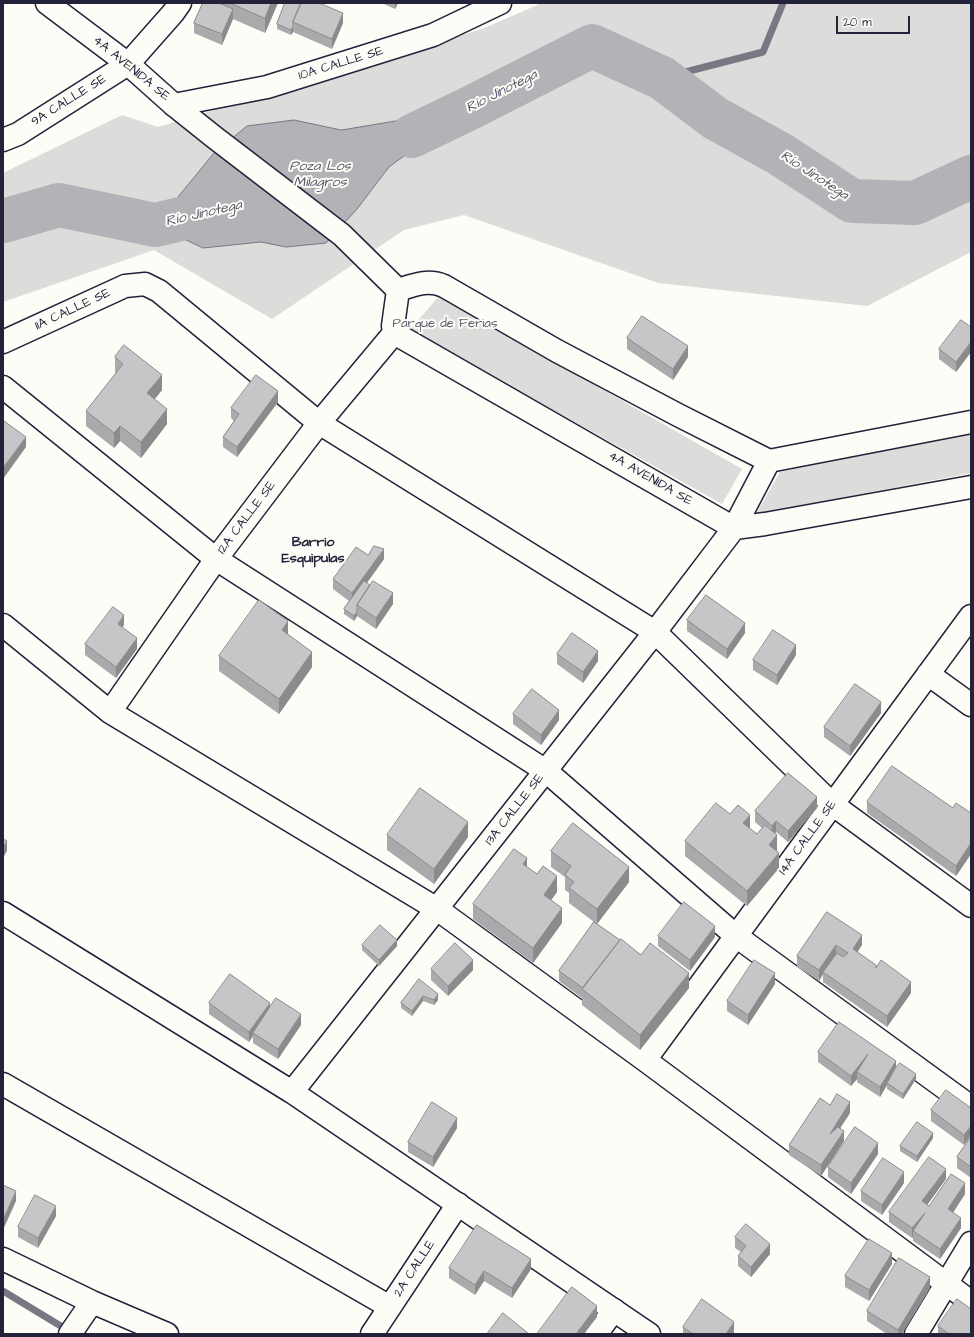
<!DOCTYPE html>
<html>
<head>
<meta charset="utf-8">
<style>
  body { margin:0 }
  #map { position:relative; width:974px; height:1337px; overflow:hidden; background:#fdfcf7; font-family:"Architects Daughter",sans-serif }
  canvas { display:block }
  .frame { position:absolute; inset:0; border:4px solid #22223b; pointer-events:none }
  .scale { position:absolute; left:836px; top:16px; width:74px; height:18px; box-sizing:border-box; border:2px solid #22223b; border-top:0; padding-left:5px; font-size:12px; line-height:14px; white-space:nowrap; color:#22223b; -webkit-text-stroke:3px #fdfcf7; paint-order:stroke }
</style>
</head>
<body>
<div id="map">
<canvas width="974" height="1337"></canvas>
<div class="frame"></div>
<div class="scale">20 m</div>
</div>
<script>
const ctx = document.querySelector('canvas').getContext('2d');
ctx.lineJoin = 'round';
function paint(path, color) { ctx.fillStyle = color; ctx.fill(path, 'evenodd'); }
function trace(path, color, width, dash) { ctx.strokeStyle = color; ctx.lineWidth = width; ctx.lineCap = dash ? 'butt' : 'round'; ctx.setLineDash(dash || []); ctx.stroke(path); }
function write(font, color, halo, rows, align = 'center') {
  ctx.font = font + ' "Architects Daughter",sans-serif'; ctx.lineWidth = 4; ctx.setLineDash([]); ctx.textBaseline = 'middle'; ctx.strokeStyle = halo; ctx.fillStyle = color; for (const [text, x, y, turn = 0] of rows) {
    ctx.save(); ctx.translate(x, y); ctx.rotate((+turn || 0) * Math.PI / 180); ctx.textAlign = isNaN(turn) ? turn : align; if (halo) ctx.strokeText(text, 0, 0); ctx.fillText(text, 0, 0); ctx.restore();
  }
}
const green = new Path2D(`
  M542 3H971V252L867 306 658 283 464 215 404 230 272 319 154 250 3 302V173L122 115 158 127 482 29Z
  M439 296 742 469 722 504 410 330Z
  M971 434V473L756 514 780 472 942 438Z`);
const water = new Path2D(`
  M468 109 389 167 357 209 326 243 286 247 261 242 203 248 155 225 214 153 247 126 294 120 341 130Z`);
const stream = new Path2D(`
  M662 78 763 52 783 3
  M3 1291 69 1331`);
const river = new Path2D(`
  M412 136 468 109 592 46 662 78 715 118 780 154 852 201 915 203 971 177
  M3 221 59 205 155 225 215 211`);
const street = new Path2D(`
  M174 105 267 87 433 35 500 3
  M3 140 18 134 128 64 173 13 180 3
  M3 342 125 286 145 284 159 291 319 423 655 632 832 804 971 906
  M3 387 216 559 546 771 736 936 971 1107
  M3 625 110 712 437 909 645 1060 971 1302
  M928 674 971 705
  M110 712 216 559 319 423 395 332
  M645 1060 971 616
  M3 1084 390 1307
  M3 1259 92 1302 167 1334
  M70 1334 92 1302
  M372 1334 458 1204
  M596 1334 614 1310
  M916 1334 971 1243`);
const secondary = new Path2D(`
  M47 3 128 64 174 105 214 137 342 235 398 290
  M398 290 393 326 395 332 401 337 734 528 765 524 971 487
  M398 290C414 285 428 279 444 286L557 351 678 415 769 461 971 422
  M3 913 292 1092 649 1334
  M292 1092 655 632 734 528 769 461`);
const wall = new Path2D(`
  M203 3H278L265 33 233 19 222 45 194 33V23Z
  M285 3 343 23 332 49 293 32 291 35 277 29V24Z
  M382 3H398L395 9Z
  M971 327V352L956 372 939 359V349Z
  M627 338 688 357 673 380 627 349Z
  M115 357 162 390 155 399 167 424 141 458 120 441 114 448 86 426V411L116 373 115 372Z
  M278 402 237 457 223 447V437L234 421 231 418V408Z
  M368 555 384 559 367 583 393 604 376 629 357 616 354 621 344 614V609L349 601 333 589V579Z
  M687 620 745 633 727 659 687 631Z
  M124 625 122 627 137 649 116 678 85 655V644Z
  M288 635 312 667 279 714 219 671V656Z
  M557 654 598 661 583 683 557 664Z
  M796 655 777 685 753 670V660Z
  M881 713 850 756 824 737V727Z
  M513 714 559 720 541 745 513 724Z
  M867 802 953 808 971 813V854L956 876 867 813Z
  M817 808 788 842 776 832 775 833 779 868 747 906 685 856V841L730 814 757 834 762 828 755 822V811Z
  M387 835 468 837 434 884 387 850Z
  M551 851 629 882 597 924 689 988 640 1050 582 1005V998L559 981V971L594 922 569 903V893L565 890V877L551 867Z
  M527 867 537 874 557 892 551 900 562 923 533 963 473 919V904Z
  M827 912 862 945 857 952 911 993 887 1027 823 982V974L819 981 797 967V956Z
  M658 936 715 937 690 971 658 946Z
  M362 945 397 946 379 966 362 950Z
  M431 969 473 970 448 996 431 980Z
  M419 979 438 1000 434 1005 423 1001 412 1016 401 1008V1003Z
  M775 984 748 1025 727 1011V1001Z
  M209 1003 270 1008 301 1025 278 1059 253 1043V1036L249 1042 209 1014Z
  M818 1052 896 1067 916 1079 903 1099 887 1089V1085L880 1097 857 1082V1079L851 1086 818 1062Z
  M830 1105 850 1113 840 1128 844 1141 821 1176 789 1155V1145Z
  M971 1108 964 1145 931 1121V1110Z
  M457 1128 433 1167 408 1152V1142Z
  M971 1137V1178L957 1168V1157Z
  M933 1138 917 1162 900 1151V1146Z
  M878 1154 851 1194 828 1177V1167Z
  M946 1179 927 1205 929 1206 965 1194 953 1213 961 1228 940 1259 913 1241V1237L912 1238 889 1222V1212Z
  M904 1183 882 1215 861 1201V1191Z
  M56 1216 38 1248 18 1237V1227Z
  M735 1237 770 1254 751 1277 738 1266V1256L741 1252 735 1248Z
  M892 1264 869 1301 845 1287V1276Z
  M449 1268 531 1269 512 1298 484 1281 475 1295 449 1278Z
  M930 1288 902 1334H887L867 1321V1311Z
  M938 1326 971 1334H938Z
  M683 1327 734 1332 733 1334H683Z`);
const shadedWall = new Path2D(`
  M271 3H278L265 33V18Z
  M395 3H398L395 9Z
  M233 9V19L222 45V34Z
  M343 13V23L332 49V39Z
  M293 27V32L291 35V30Z
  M971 342V352L956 372V362Z
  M688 346V357L673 380V369Z
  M162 375V390L147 408V393Z
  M278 391V402L237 457V447Z
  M167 409V424L141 458V442Z
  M120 426V441L114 448V433Z
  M26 437V447L3 479V468Z
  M384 549V559L352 603V593Z
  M393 593V604L376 629V618Z
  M357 612V616L354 621V616Z
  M124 615V625L118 634V624Z
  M288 621V636L282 630Z
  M745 623V633L727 659V649Z
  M137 638V649L116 678V667Z
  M796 645V655L777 685V675Z
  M598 651V661L583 683V672Z
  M312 652V667L279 714V699Z
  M881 702V713L850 756V746Z
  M559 710V720L541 745V735Z
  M817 797V808L788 842V831Z
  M750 815V830L743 823Z
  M776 821V832L772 836V826Z
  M468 822V837L434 884V869Z
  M777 835V850L769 860V845Z
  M7 841V851L3 858V847Z
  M971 843V854L956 876V866Z
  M779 853V868L747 906V891Z
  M527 858V873L523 864Z
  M629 867V882L597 924V909Z
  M557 876V892L544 910V895Z
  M562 908V923L533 963V948Z
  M715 926V937L690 971V960Z
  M862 935V945L853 959V949Z
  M397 940V946L379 966V960Z
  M836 945V955L823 972V974L819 981V970Z
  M473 960V970L448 996V986Z
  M689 973V988L640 1050V1035Z
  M775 973V984L748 1025V1015Z
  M911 982V993L887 1027V1016Z
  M438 994V1000L434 1005V1000Z
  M423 996V1001L412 1016V1011Z
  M270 1003V1013L253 1033V1036L249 1042V1032Z
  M301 1014V1025L278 1059V1049Z
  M868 1054 857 1072V1079L851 1086V1076Z
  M896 1061V1072L887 1083V1085L880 1097V1087Z
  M916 1074V1079L903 1099V1094Z
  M850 1102V1113L830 1144V1134Z
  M457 1118V1128L433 1167V1157Z
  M971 1126V1136L964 1145V1135Z
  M844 1131V1141L821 1176V1165Z
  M933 1133V1138L917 1162V1156Z
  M878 1143V1154L851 1194V1183Z
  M946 1169V1179L922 1212V1201Z
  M904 1172V1183L882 1215V1205Z
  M965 1183V1194L948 1220V1209Z
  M16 1191V1201L3 1230V1220Z
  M56 1206V1216L38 1248V1238Z
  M925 1213 913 1231V1237L912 1238V1228Z
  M961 1218V1228L940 1259V1249Z
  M770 1244V1254L751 1277V1267Z
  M892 1253V1264L869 1301V1290Z
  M531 1259V1269L512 1298V1288Z
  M484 1271V1281L475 1295V1285Z
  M930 1277V1288L902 1334H898V1330Z
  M597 1306V1317L584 1334H576Z
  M734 1322V1332L733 1334H726Z`);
const building = new Path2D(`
  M203 3H219L233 9 222 34 194 23Z
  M230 3H271L265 18Z
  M285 3H301L293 22V27L291 30 277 24Z
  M301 3H319L343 13 332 39 293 22Z
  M642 316 688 346 673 369 627 338Z
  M961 320 971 327V342L956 362 939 349Z
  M124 345 162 375 147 393 167 409 141 442 120 426 114 433 86 411 123 364 115 357Z
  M256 375 278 391 237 447 223 437 239 414 231 408Z
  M4 421 26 437 3 468V423Z
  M374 546 384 549 352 593 333 579 356 547 368 555Z
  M364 581 370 585 357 605V612L354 616 344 609Z
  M373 581 393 593 376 618 357 605Z
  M706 595 745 623 727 649 687 620Z
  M259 600 288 621 282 630 312 652 279 699 219 656Z
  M113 607 124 615 118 624 137 638 116 667 85 644Z
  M773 630 796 645 777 675 753 660Z
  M572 633 598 651 583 672 557 654Z
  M855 684 881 702 850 746 824 727Z
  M532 689 559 710 541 735 513 714Z
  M892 766 953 808 956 803 971 813V843L956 866 867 802Z
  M788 773 817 797 788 831 776 821 772 826 755 811Z
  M420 788 468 822 434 869 387 835Z
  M716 803 730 814 738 805 750 815 743 823 757 834 765 825 777 835 769 845 779 853 747 891 685 841Z
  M573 823 629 867 597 909 569 888 574 882 565 875 571 866 551 851Z
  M3 839 7 841 3 847Z
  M514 849 527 858 523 864 537 874 543 866 557 876 544 895 562 908 533 948 473 904Z
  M684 902 715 926 690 960 658 936Z
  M827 912 862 935 853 949 876 965V968L881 960 911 982 887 1016 823 972 837 953 843 957 848 953 836 945 819 970 797 956Z
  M594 922 620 940 583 988 559 971Z
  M380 925 397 940 379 960 362 945Z
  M621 939 641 955 650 943 689 973 640 1035 582 989Z
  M455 943 473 960 448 986 431 969Z
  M754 960 775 973 748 1015 727 1001Z
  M230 974 270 1003 249 1032 209 1003Z
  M419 979 438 994 434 1000 423 996 412 1011 401 1003Z
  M276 998 301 1014 278 1049 253 1033Z
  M839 1022 896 1061 880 1087 857 1072 868 1054 851 1076 818 1052Z
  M900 1063 916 1074 903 1094 887 1083 896 1067Z
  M946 1090 971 1108V1126L964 1135 931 1110Z
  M837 1094 850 1102 830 1134 838 1127 844 1131 821 1165 789 1145 820 1098 830 1105Z
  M432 1102 457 1118 433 1157 408 1142Z
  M917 1122 933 1133 917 1156 900 1146Z
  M855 1127 878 1143 851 1183 828 1167Z
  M971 1137V1167L957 1157Z
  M929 1157 946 1169 922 1201 929 1206 951 1174 965 1183 948 1209 961 1218 940 1249 913 1231 925 1213 912 1228 889 1212Z
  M883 1158 904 1172 882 1205 861 1191Z
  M3 1185 16 1191 3 1220Z
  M35 1195 56 1206 38 1238 18 1227Z
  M746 1224 770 1244 751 1267 738 1256 746 1246 735 1237Z
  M477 1225 531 1259 512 1288 484 1271 475 1285 449 1268Z
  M869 1239 892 1253 869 1290 845 1276Z
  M899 1258 930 1277 898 1330 867 1311Z
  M572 1287 597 1306 576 1334H537Z
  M702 1299 734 1322 726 1334H693L683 1327Z
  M957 1299 971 1309V1334H949L938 1326Z
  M503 1313 529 1334H487Z`);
const streetNames = [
  ["10A CALLE SE",341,64,-17],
  ["4A AVENIDA SE",131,69,39],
  ["9A CALLE SE",69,101,-32],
  ["11A CALLE SE",73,310,-25],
  ["4A AVENIDA SE",650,479,30],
  ["12A CALLE SE",247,518,-53],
  ["13A CALLE SE",515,810,-52],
  ["14A CALLE SE",808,838,-54],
  ["2A CALLE",415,1269,-57]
];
const parkNames = [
  ["Parque de Ferias",445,324]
];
const waterNames = [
  ["Río Jinotega",502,92,-27],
  ["Poza Los",320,167],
  ["Milagros",320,183],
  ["Río Jinotega",814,176,33],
  ["Río Jinotega",204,214,-13]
];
const neighbourhoodNames = [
  ["Barrio",313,543],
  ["Esquipulas",313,559]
];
paint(green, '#dddcdb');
paint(water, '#b2b2b7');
trace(water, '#787885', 1);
trace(stream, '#787885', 7);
trace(river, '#b2b2b7', 44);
trace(street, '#22223b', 25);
trace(secondary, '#22223b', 25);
trace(street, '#fdfcf7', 22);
trace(secondary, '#fdfcf7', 22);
paint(wall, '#aaaaac');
paint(shadedWall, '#8b8b8c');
paint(building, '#c6c6c8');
trace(building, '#8b8b8c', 1);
write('13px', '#22223b', '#fdfcf7', streetNames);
write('13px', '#5a5a6b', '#fdfcf7', parkNames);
write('italic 14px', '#545466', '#fdfcf7', waterNames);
write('bold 14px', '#22223b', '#fdfcf7', neighbourhoodNames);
</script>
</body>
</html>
